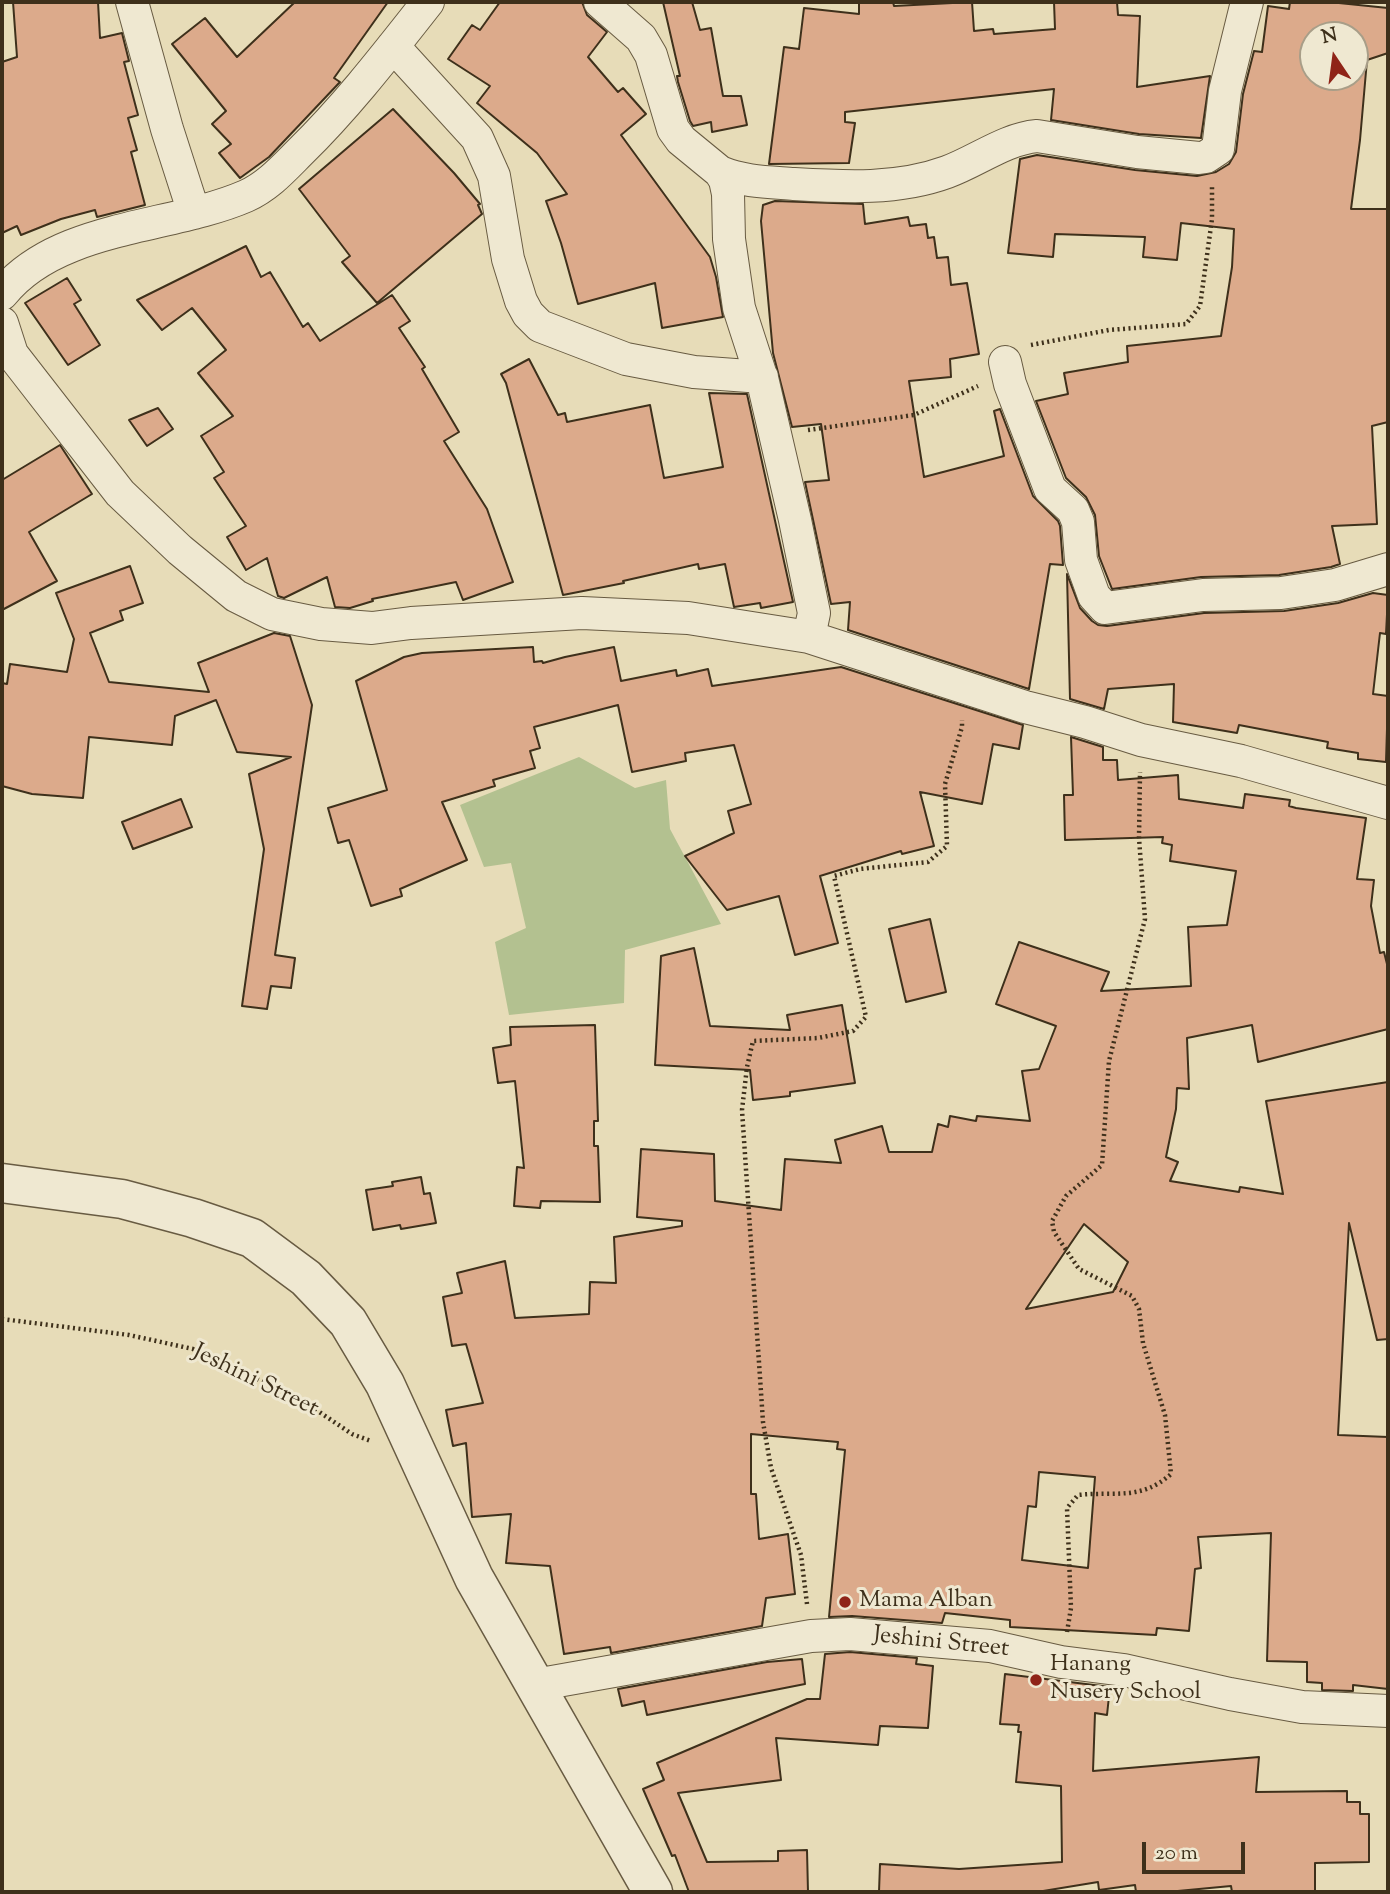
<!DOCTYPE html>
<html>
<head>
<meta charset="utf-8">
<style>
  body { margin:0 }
  #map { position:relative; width:1390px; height:1894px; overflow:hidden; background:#e7dcb8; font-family:"Sorts Mill Goudy",serif }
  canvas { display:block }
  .frame { position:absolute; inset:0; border:4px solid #3e301b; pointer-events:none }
  .north { position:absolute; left:1299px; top:21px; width:70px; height:70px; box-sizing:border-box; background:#efe8d1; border:2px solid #a89e88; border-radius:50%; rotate:347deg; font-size:19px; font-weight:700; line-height:28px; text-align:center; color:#3e301b }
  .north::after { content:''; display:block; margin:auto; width:24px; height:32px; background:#8f2418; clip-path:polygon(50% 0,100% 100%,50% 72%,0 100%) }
  .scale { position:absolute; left:1142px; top:1842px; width:103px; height:32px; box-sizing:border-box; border:4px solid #3e301b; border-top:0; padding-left:9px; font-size:21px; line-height:24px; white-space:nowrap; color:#3e301b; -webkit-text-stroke:5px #efe8d1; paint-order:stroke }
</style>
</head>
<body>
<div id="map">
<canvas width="1390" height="1894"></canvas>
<div class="frame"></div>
<div class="north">N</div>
<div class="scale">20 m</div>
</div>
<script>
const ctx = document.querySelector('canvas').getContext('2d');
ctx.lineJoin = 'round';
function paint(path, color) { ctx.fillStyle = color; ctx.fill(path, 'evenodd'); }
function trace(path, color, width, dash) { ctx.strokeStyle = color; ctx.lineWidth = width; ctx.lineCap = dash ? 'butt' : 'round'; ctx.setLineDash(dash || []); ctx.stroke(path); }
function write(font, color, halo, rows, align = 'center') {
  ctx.font = font + ' "Sorts Mill Goudy",serif'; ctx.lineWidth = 6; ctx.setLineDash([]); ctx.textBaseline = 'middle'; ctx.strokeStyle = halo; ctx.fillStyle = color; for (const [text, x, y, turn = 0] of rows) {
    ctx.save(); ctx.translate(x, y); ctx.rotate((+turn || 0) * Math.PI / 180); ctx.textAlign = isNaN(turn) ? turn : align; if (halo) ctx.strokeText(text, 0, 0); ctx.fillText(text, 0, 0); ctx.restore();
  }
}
const green = new Path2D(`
  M579 757 635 788 666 780 670 829 721 924 625 950 624 1003 509 1015 495 942 526 928 511 863 484 867 460 805Z`);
const building = new Path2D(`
  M13 2H98L100 38 122 33 129 61 124 62 138 115 128 118 137 150 131 152 145 205 97 217 95 210 61 219 21 235 17 226 2 233V62L17 57Z
  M295 2H388L334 78 340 82 269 157 240 178 219 153 231 144 212 124 226 111 172 44 205 18 237 57Z
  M500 2H582L587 15 607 32 588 57 618 92 623 88 646 114 621 135 710 257 716 277 723 317 662 328 655 283 578 304 561 243 546 201 567 194 537 153 477 103 490 86 448 59 472 25 480 30Z
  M663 2H692L700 30 711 28 723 96H741L747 125 712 132 711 122 693 126 690 121 678 82 677 76H680Z
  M859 2H893L894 6 972 2 974 31 993 29 994 34 1055 29 1054 2H1117L1118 15 1140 16 1137 87 1210 76 1201 138 1139 134 1051 120 1054 89 845 112V122L855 123 849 163 769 164 784 47 799 49 804 8 859 14Z
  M1290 2H1329L1388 8V53L1367 60 1360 140 1351 209H1388V422L1372 426 1377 524 1332 526 1340 564 1331 567 1279 575 1201 577 1112 589 1099 556 1095 515 1086 497 1066 478 1036 401 1068 394 1064 373 1128 362 1127 346 1221 336 1232 267 1234 229 1181 223 1177 260 1143 257 1145 237 1055 234 1053 257 1008 253 1020 159 1037 155 1135 170 1197 176 1216 172 1229 164 1236 152 1243 94 1254 51 1262 52 1268 6 1289 9ZM1313 35H1355V77H1313Z
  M393 109 454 173 480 204 478 205 482 214 377 303 342 262 350 256 299 189Z
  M775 201 863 204 865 224 908 217 910 226 926 224 928 238 934 237 937 258 948 257 951 285 967 283 979 354 950 359 951 377 909 381 924 477 1004 456 994 411 1000 409 1033 496 1058 521 1060 526 1063 565 1050 564 1029 689 848 630 850 602 831 604 805 482 829 480 821 424 792 427 773 353 761 221 763 205Z
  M246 246 261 277 270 272 303 327 308 323 320 341 392 295 410 321 399 328 425 367 422 369 459 432 444 441 487 509 513 582 463 600 456 582 372 599 373 601 350 608 335 607 327 577 284 598 278 596 267 558 246 570 227 537 246 526 214 478 224 472 201 436 233 416 198 373 226 350 192 308 162 330 137 300Z
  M67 278 81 300 74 304 100 345 68 365 25 303Z
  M529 359 558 415 565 413 567 422 650 405 664 478 723 467 709 393 747 394 793 602 761 608 760 603 734 607 725 564 699 569 698 564 623 581 624 583 563 595 506 383 501 374Z
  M158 408 173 429 147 446 129 420Z
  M60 445 92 494 29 532 57 581 2 610V480Z
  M130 566 143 603 120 611 123 620 90 633 109 682 209 692 198 663 274 633 290 636 312 705 275 955 295 958 291 988 271 986 267 1009 242 1006 264 849 249 774 291 757 237 752 216 700 175 716 172 745 89 737 83 798 32 794 2 786V683L7 684 10 664 67 672 74 639 56 593Z
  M1067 574 1080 608 1092 621 1098 625 1107 626 1204 613 1284 611 1338 603 1373 593 1388 595 1386 634 1380 633 1373 694 1388 696 1386 762 1358 759V753L1327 748 1328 742 1239 725 1237 733 1173 722 1174 684 1108 689 1104 709 1070 699Z
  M533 647 534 662 542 661 543 663 565 657 614 647 621 681 676 670 677 676 708 669 712 686 841 667 1023 725 1019 749 993 744 982 804 920 792 934 846 902 854 901 851 820 876 838 943 795 955 779 896 727 910 685 856 734 833 728 811 751 804 734 745 685 753 686 761 632 772 618 705 534 727 540 748 530 751 535 768 493 780 495 786 442 802 467 860 400 889 402 896 371 906 349 840 338 843 328 808 387 790 356 681 404 657 422 653Z
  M1071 737 1103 747V760H1117L1118 780 1178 775 1179 799 1243 808 1245 794 1290 800 1289 806 1296 808 1366 818 1357 879 1374 880 1371 906 1380 953 1384 952 1388 968V1029L1258 1062 1252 1025 1187 1038 1189 1089 1177 1088 1176 1109 1166 1157 1178 1162 1170 1181 1239 1192 1240 1187 1283 1194 1266 1101 1388 1082V1339L1377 1340 1349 1223 1338 1435 1388 1437V1689L1353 1685V1691L1322 1690V1683L1307 1682V1662L1267 1661 1271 1533 1198 1537 1201 1568 1195 1569 1189 1631 1157 1628 1156 1635 1010 1627V1620L945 1613 942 1623 852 1616 829 1617 845 1450 837 1449 838 1442 751 1434V1494H756L759 1539 788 1534 795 1594 766 1598 762 1626 611 1653 610 1647 564 1654 550 1566 506 1563 511 1514 472 1517 466 1443 453 1446 446 1410 483 1403 466 1344 452 1346 443 1297 462 1293 457 1273 505 1261 515 1318 589 1314 590 1282 616 1283 614 1237 682 1226V1221L637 1217 641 1149 714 1154 715 1201 781 1210 785 1159 841 1163 835 1140 882 1126 889 1152H932L938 1124 948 1127 950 1116 976 1121 977 1116 1030 1121 1022 1071 1039 1069 1056 1026 996 1004 1019 942 1109 972 1101 991 1191 986 1188 927 1227 925 1236 871 1170 861 1172 845 1162 843 1163 837 1065 840 1064 795H1073ZM1084 1224 1128 1262 1113 1292 1026 1309ZM1039 1472 1095 1477 1088 1568 1022 1560 1028 1506 1036 1507Z
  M181 799 192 827 133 849 122 822Z
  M930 919 946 992 906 1002 889 929Z
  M694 948 710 1026 790 1030 787 1015 842 1005 855 1083 790 1092V1096L753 1100 750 1070 655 1065 661 956Z
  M595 1025 598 1121H594V1146H598L600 1202 541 1201 540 1208 514 1206 517 1167 524 1168 515 1081 498 1083 493 1048 511 1045 510 1027Z
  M421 1177 424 1194 430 1193 436 1223 401 1229 400 1225 373 1230 366 1190 393 1186 392 1182Z
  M850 1652 917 1658 916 1664 933 1666 928 1728 880 1726 878 1745 776 1738 781 1780 678 1793 707 1862 778 1861V1851L807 1850 808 1892H689L675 1855 672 1856 643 1789 664 1780 657 1763 807 1699H820L825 1654Z
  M802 1659 805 1684 647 1715 644 1701 622 1706 618 1689 767 1662Z
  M1005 1674 1110 1687 1107 1715 1095 1713 1093 1771 1259 1757 1256 1792 1347 1791V1802H1360V1814H1369V1862L1315 1863V1892H1232L1231 1886 1167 1892H1136L1135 1885 1099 1890 1098 1882 1037 1892H879L880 1864 959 1869 1062 1862 1061 1786 1016 1782 1021 1732H1018L1019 1725 1000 1724Z`);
const path = new Path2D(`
  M1031 345 1109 330 1186 324 1200 306 1212 219V187
  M808 430 914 415 978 386
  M2 1319 129 1335 193 1349 300 1399 352 1434 371 1441
  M807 1604 801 1555 771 1468 763 1422 742 1110 747 1067 753 1041 818 1038 853 1031 866 1017 834 876 860 869 928 862 947 846 945 784 962 727V720
  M1067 1632 1071 1608 1067 1508 1078 1495C1114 1491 1141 1501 1171 1474L1165 1415 1143 1343 1139 1309 1132 1296 1079 1269 1054 1232 1052 1221 1066 1196 1102 1165 1109 1061 1145 919 1139 838 1140 772`);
const minor = new Path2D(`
  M132 2 167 129 194 213
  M600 2 641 38 651 55 673 129 681 140 720 172 725 180 728 194 729 239 739 308 763 382 795 520 814 613 809 637
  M393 46 477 138 494 176 508 259 521 301 528 314 540 326 626 359 694 372 762 377
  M720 172C744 182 768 182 794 184 845 187 898 190 947 172 977 161 1005 139 1037 136L1137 152 1199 158 1206 157 1218 149 1225 91 1247 2
  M2 294C57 225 170 229 246 196 268 186 283 169 300 152 347 106 387 54 428 2
  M2 323 12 354 120 493 180 550 236 596 272 614 321 624 372 628 411 623 582 613 688 618 809 637 1025 707 1085 722 1141 740 1241 761 1388 803
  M1005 362 1010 384 1050 489 1073 510 1078 522 1081 560 1094 596 1105 608 1203 595 1281 593 1335 585 1388 569
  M535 1685 811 1636 850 1634 990 1646 1061 1662 1124 1670 1230 1694 1302 1707 1388 1711`);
const tertiary = new Path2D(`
  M2 1183 122 1199 193 1218 252 1238 306 1278 348 1322 385 1384 474 1578 653 1892`);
const markers = [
  [845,1602,7,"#8f2418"],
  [1036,1680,7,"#8f2418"]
];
const streetNames = [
  ["Jeshini Street",255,1382,26],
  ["Jeshini Street",941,1644,6]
];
const poiNames = [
  ["Mama Alban",859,1602],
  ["Hanang",1050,1666],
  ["Nusery School",1050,1694]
];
paint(green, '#b3c190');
paint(building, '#dcaa8b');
trace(building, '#3e301b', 2);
trace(minor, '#685b42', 34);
trace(tertiary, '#685b42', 41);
trace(path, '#3e301b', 4.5, [2, 3.5]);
trace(minor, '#efe8d1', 32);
trace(tertiary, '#efe8d1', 38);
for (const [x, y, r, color] of markers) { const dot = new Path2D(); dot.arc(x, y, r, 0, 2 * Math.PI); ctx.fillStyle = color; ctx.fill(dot); trace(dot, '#efe8d1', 2.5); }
write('24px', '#3e301b', '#efe8d1', streetNames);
write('24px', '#3e301b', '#efe8d1', poiNames, 'left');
</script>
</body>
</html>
